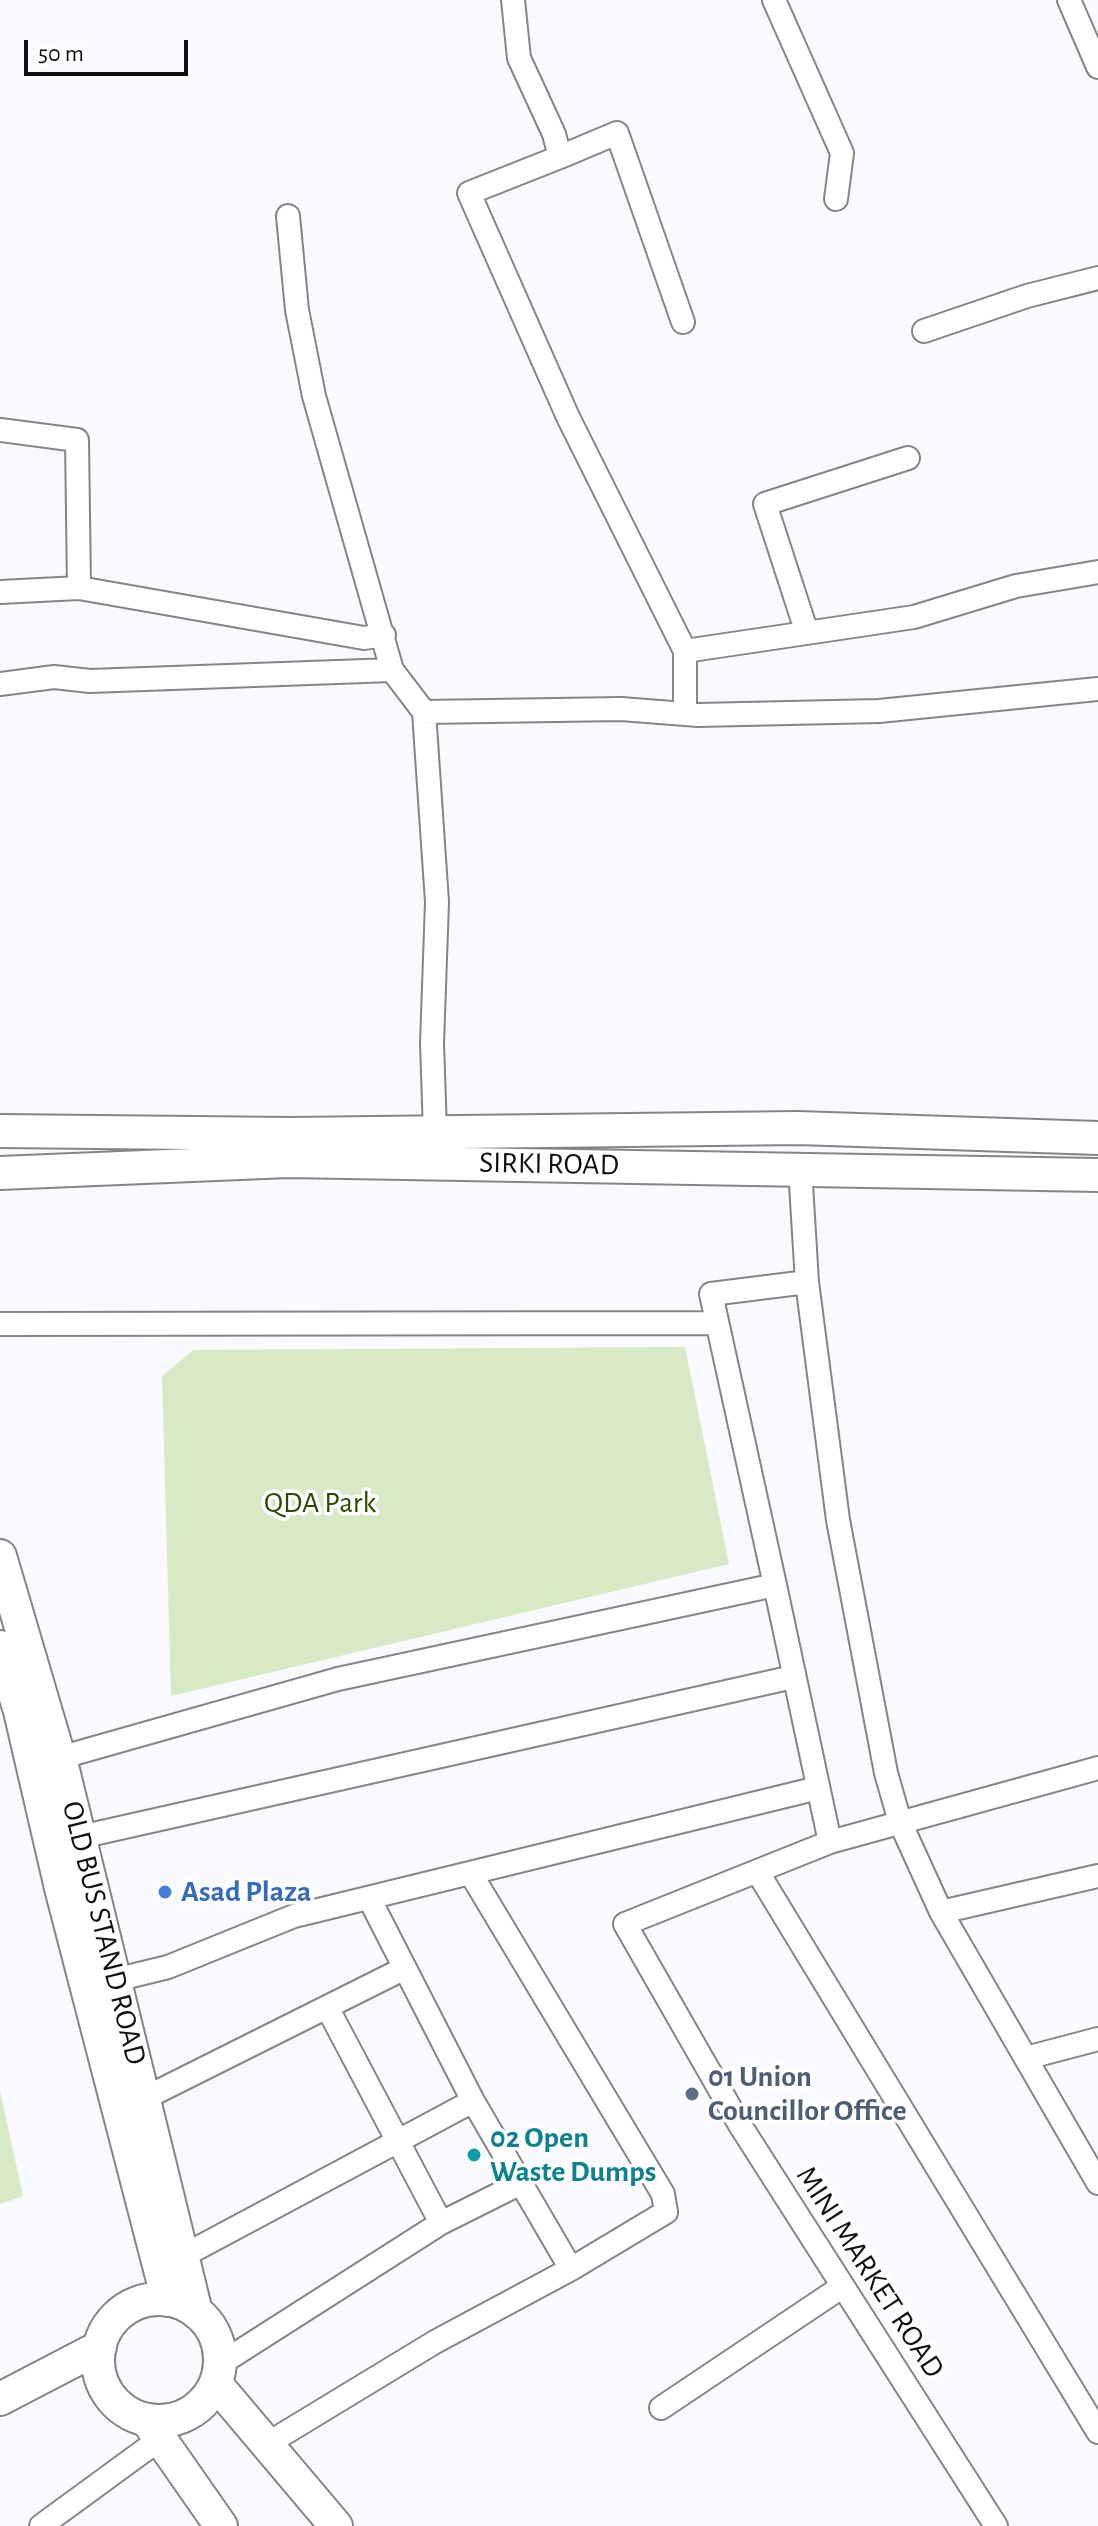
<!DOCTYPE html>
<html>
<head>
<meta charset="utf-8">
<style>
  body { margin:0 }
  #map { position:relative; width:1098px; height:2526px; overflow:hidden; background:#f9fafd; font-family:"Alegreya Sans",sans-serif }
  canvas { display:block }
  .scale { position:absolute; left:24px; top:40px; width:164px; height:36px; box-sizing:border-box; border:4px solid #0f1010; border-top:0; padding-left:10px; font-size:24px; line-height:28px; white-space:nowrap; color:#0f1010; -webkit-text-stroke:6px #fff; paint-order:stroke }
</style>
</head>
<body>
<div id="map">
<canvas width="1098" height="2526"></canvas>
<div class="scale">50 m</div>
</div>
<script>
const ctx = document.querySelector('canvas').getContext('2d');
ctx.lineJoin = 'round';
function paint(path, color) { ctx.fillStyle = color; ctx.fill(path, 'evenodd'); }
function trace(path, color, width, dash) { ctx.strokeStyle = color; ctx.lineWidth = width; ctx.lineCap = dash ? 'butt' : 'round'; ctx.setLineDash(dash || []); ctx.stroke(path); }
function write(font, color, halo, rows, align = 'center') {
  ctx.font = font + ' "Alegreya Sans",sans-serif'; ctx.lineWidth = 7; ctx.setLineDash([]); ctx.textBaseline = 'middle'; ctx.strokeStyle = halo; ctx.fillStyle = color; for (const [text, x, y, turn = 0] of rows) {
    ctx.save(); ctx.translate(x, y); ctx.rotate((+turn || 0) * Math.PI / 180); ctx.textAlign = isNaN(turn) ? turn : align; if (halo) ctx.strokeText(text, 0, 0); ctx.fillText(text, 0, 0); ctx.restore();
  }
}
const green = new Path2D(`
  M685 1347 729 1564 171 1696 162 1376 193 1350Z
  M0 2091 23 2196 0 2204Z`);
const street = new Path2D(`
  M513 0 519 58 554 134 560 157 469 193 568 417 685 651 914 617 1016 586 1098 572
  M774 0 842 153 836 199
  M1069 0 1098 67
  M560 157 617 133 683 322
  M288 216 297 310 314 396 392 670 424 712 437 902 432 1043 435 1132
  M924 331 1027 296 1098 278
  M0 430 77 440 79 588
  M0 592 79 588 364 638 384 635
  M807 633 765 504 908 458
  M685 651V714
  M0 684 54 677 90 681 392 670
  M424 712 621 709 698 715 879 711 1098 689
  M800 1168 807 1282 838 1520 886 1773 900 1822 941 1912 1098 2183
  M0 1324 715 1323
  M775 1585 830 1842
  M59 1758 338 1679 775 1585 711 1294 807 1282
  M80 1837 793 1677
  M757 1871 1098 2432
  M369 1898 473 2101 571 2269
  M941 1912 1098 1876
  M115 1980 168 1967 294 1916 818 1788
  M327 2007 441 2223
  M1026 2058 1098 2039
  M145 2098 405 1968
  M183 2256 473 2101
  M220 2364 441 2223 523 2182
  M661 2408 843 2286
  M267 2444 435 2342 571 2269 666 2212 663 2194 471 1874
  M41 2526 160 2439
  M996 2526 740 2125 625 1924 830 1842 1098 1768`);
const secondary = new Path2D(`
  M0 1131 290 1134 798 1128 1098 1138
  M0 1173 288 1161 1098 1175
  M0 1556 63 1770 196 2312
  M0 1647 20 1711 61 1888 168 2300
  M98 2360a61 61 0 1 1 122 0a61 61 0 1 1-122 0Z
  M216 2384 336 2526
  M0 2399 100 2347
  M147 2420 221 2526`);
const markers = [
  [165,1892,8,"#3f7fe0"],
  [692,2094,8,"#5c6f8a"],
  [474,2155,8,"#0f9aa8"]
];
const streetNames = [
  ["SIRKI ROAD",549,1164,1],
  ["OLD BUS STAND ROAD",104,1933,76],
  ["MINI MARKET ROAD",870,2272,57]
];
const parkNames = [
  ["QDA Park",320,1503]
];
const shopNames = [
  ["Asad Plaza",181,1892]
];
const serviceNames = [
  ["01 Union",708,2077],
  ["Councillor Office",708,2111]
];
const cultureNames = [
  ["02 Open",490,2138],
  ["Waste Dumps",490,2172]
];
paint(green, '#d7eac5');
trace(street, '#848587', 26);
trace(secondary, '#848587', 36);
trace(street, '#fff', 22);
trace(secondary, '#fff', 32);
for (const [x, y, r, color] of markers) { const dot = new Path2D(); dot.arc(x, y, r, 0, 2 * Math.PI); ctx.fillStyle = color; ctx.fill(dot); trace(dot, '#fff', 3); }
write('30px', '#0f1010', '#fff', streetNames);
write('30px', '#2f4a01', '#fff', parkNames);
write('bold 30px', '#366cbe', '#fff', shopNames, 'left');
write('bold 30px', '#4e5e75', '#fff', serviceNames, 'left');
write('bold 30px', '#0d838f', '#fff', cultureNames, 'left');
</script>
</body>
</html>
